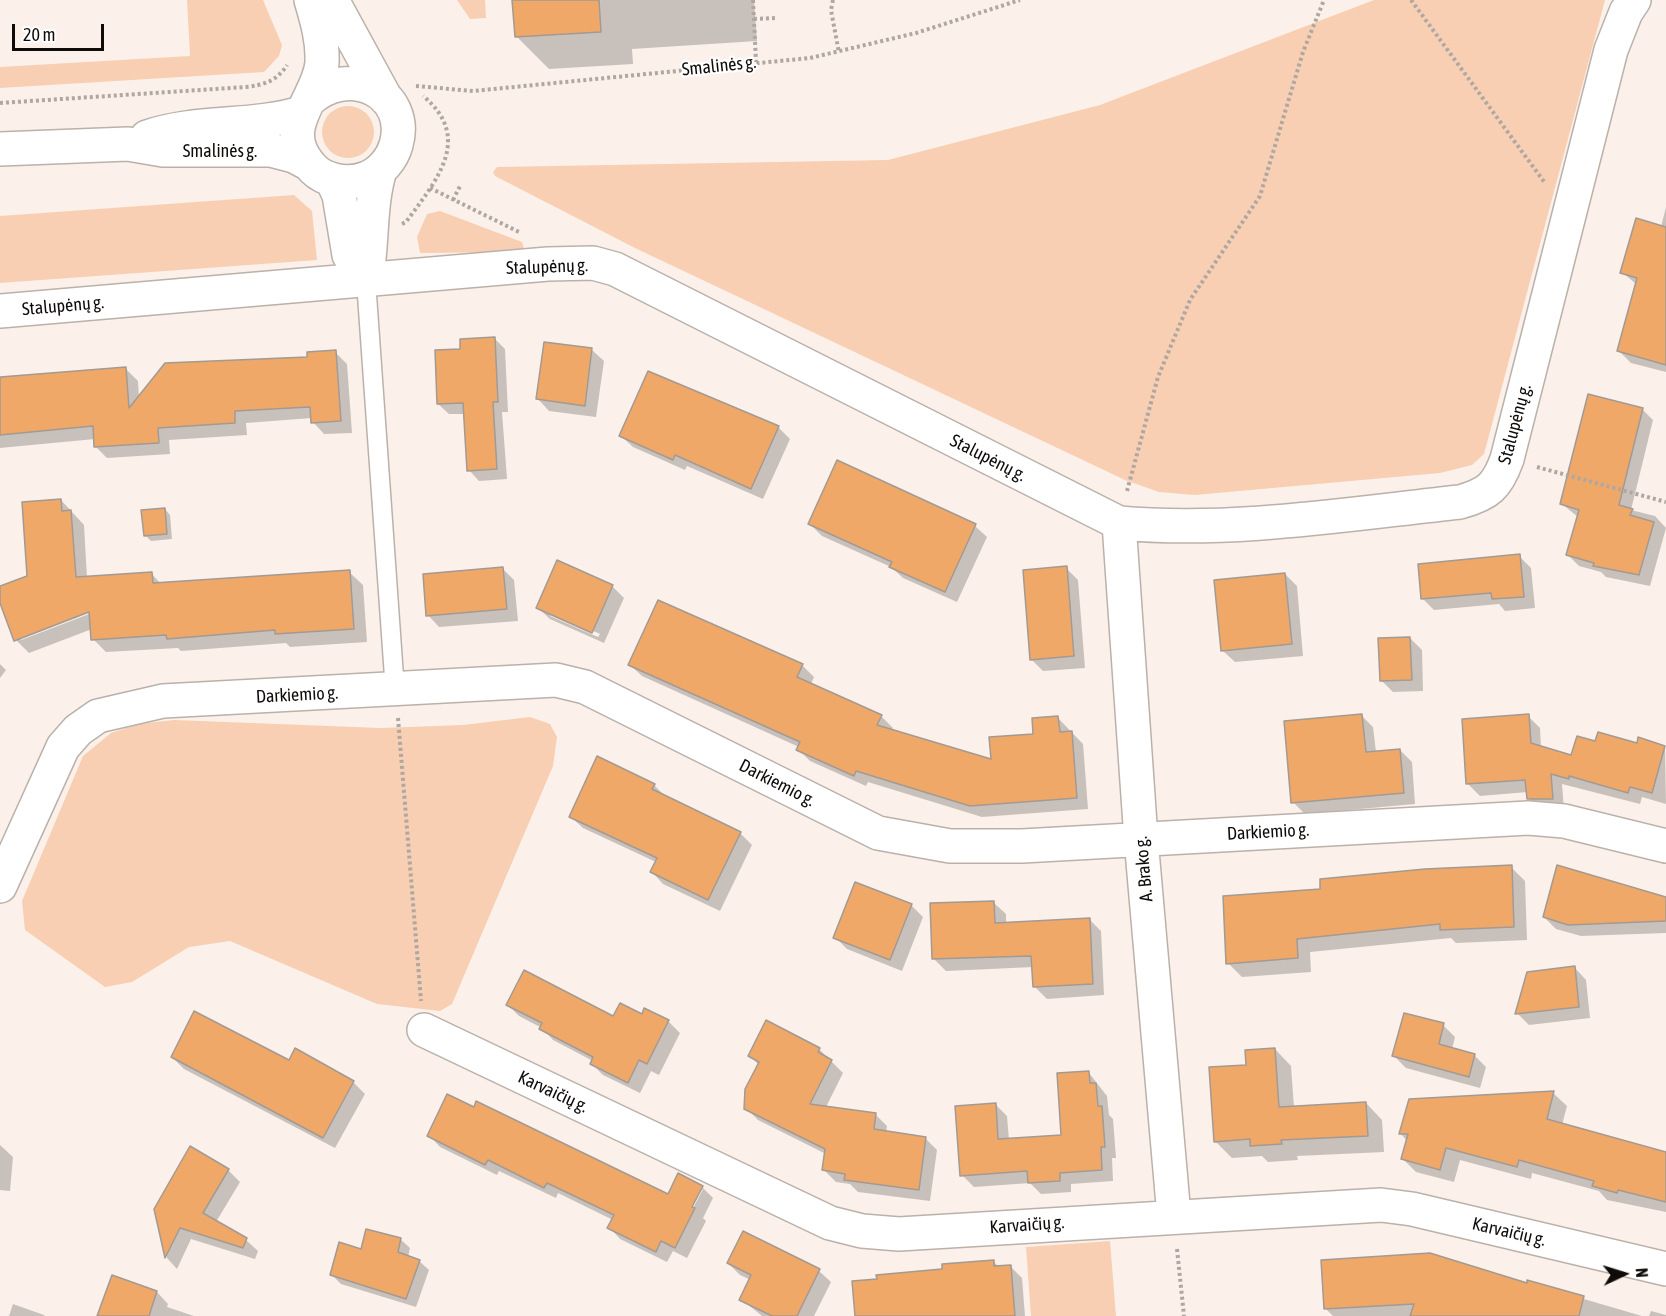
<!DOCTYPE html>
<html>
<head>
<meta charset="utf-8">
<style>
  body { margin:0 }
  #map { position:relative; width:1666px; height:1316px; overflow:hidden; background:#fbf1ea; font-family:"Asap Condensed",sans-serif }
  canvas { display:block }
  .north { position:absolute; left:1594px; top:1244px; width:60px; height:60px; -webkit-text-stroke:4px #fff; paint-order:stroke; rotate:86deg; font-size:16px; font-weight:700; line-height:24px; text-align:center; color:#0e0b09 }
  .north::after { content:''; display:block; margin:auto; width:21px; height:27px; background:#0e0b09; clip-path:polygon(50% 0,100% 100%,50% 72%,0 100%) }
  .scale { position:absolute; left:12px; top:24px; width:92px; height:27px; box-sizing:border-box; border:3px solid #0e0b09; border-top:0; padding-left:8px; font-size:18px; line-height:21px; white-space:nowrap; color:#0e0b09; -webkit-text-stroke:4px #fff; paint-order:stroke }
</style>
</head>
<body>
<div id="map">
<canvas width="1666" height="1316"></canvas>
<div class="north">N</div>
<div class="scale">20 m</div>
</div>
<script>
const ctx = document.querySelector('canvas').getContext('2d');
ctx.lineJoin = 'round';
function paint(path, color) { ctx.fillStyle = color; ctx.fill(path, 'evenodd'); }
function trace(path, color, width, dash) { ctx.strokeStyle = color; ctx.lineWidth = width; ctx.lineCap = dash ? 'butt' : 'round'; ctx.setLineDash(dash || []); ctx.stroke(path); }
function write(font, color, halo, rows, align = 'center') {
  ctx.font = font + ' "Asap Condensed",sans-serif'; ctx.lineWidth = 4.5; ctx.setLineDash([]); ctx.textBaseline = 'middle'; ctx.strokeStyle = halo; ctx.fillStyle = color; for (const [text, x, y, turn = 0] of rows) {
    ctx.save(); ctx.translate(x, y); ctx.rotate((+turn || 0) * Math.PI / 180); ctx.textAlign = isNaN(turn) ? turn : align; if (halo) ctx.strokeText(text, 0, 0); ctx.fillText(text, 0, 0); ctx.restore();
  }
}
const green = new Path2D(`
  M187 0H263L282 45 279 56 264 72 0 88V67L190 56Z
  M457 0H485L486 18 470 19Z
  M1374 0H1605L1484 454 1472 465 1440 473 1195 495 1159 492 1125 480 635 248 495 176 493 172 497 167 888 160 1100 105Z
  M322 132a26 26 0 1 1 52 0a26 26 0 1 1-52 0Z
  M294 195 312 211 317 260 0 283V216Z
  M440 211 522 242 524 248 519 252 420 253 417 237 427 214Z
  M530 717 550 724 557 737 553 766 452 1004 440 1011 377 1004 230 941 189 947 132 982 105 987 25 930 22 901 83 756 111 733 138 724 174 720 381 728 463 725Z
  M1110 1241 1116 1316H1031L1026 1247Z`);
const shadow = new Path2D(`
  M514 0H754L757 41 632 49 633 64 549 69 516 36Z
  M1666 207V372L1631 363 1619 351 1637 285 1622 272 1661 227Z
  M495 339 505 349 508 412H502L507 479 479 481 469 470 465 414H449L438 404 461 350Z
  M592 350 604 361 596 417 549 411 538 399Z
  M335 352 347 364 352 433 324 434 313 422 312 418 246 423 247 435 169 440 170 454 107 458 95 446V439L0 448V379L126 369 138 381 139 398Z
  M1642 409 1653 420 1631 510 1655 516 1666 528 1650 586 1606 577 1601 572 1579 566 1568 555 1578 517 1562 504Z
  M778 427 790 439 763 499 687 466 685 470 633 447 621 436Z
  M61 500 84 525 87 578 151 573 161 584 349 572 363 585 367 642 290 647 286 643 181 651 178 648 106 652 93 639 92 629 29 653 16 640 0 598V588L29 577ZM96 608 97 611 21 640V637Z
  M165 509 170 515 172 539 151 541 145 535Z
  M810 524 975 526 987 537 957 602 903 578 891 567 822 536Z
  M1519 556 1531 568 1535 608 1505 611 1499 604 1434 610 1422 598Z
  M1066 568 1078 580 1085 668 1043 671 1031 659Z
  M503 569 514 580 518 621 439 627 428 615Z
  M1285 574 1297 586 1303 656 1235 662 1223 651Z
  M612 586 624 598 604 643 550 619 538 608ZM550 612 600 634 598 637 550 616Z
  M1410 638 1422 650 1423 691 1393 692 1381 680Z
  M0 664 6 670 0 678Z
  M630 665H802L814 677 811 684 881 716 893 728 891 731 992 761 1058 718 1083 744 1088 809 982 817 868 782 866 786 810 761 798 749 799 747 642 676Z
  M1361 715 1373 727 1376 752 1400 750 1412 762 1415 804 1305 814 1293 802Z
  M1528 716 1540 728 1541 748 1572 757 1596 743 1665 747 1666 804 1642 797 1640 804 1562 784 1564 810H1541L1529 799 1528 792 1480 796 1468 784Z
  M654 785 666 797 740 833 752 845 720 911 663 884 652 872 656 862 583 828 571 817Z
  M1511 867 1525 881 1527 940 1456 943 1451 938 1310 952 1311 972 1242 977 1228 963 1322 890Z
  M1666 898V933L1581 936 1556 929 1544 917Z
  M994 903 1006 914V924L1089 919 1101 931 1104 995 1047 999 1035 987 1034 967 946 971 934 959Z
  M911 905 923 917 902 971 847 949 835 937Z
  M1575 968 1586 980 1590 1018 1529 1025 1517 1013Z
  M508 1005 614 1018 642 1016 668 1021 680 1033 659 1075 651 1071 640 1093 603 1075 591 1063 593 1061 553 1040 542 1028 519 1016Z
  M1443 1025 1455 1037 1452 1049 1474 1055 1486 1067 1480 1088 1406 1068 1394 1056Z
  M819 1049 843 1073 826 1107 875 1114 887 1126 886 1133 925 1138 937 1150 930 1201 858 1192 850 1184 836 1182 824 1170 826 1154 758 1120 746 1108 759 1065 750 1056Z
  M1275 1049 1291 1066 1294 1107 1366 1103 1382 1120 1384 1152 1297 1156 1298 1160 1268 1162 1262 1156 1232 1158 1215 1141 1248 1067Z
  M172 1057 289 1062 353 1082 365 1094 335 1148 184 1069Z
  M1089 1073 1107 1096 1109 1115 1113 1119 1116 1158H1112L1113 1181 1071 1184V1192L1041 1194 1030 1183 974 1187 962 1175 995 1104 1007 1116 1009 1140 1063 1136Z
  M1553 1093 1567 1106 1562 1125 1665 1153 1666 1150V1212L1607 1200 1599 1191 1532 1173 1531 1179 1460 1160 1454 1182 1416 1172 1403 1159 1407 1141 1401 1134Z
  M429 1135 669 1196 702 1187 713 1198 703 1218 706 1221 687 1258 673 1251 667 1262 620 1239 609 1227 613 1220 558 1193 556 1198 499 1171 497 1175 440 1147ZM699 1189H703L690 1214 687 1213Z
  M0 1145 13 1157 10 1191 0 1190Z
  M228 1170 240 1182 216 1222 246 1240 258 1251 255 1259 191 1239 177 1269 167 1258 156 1210Z
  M400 1239 410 1248 408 1257 419 1261 429 1270 416 1307 341 1284 331 1274 362 1251Z
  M1430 1254 1642 1316H1333L1326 1309Z
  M993 1261 999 1267 1010 1266 1022 1278 1025 1316H857L944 1270Z
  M728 1263 819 1271 831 1282 814 1316H762L741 1299 751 1280 740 1275Z
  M113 1277 157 1292 168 1304 167 1307 194 1316H103Z
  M13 1304 44 1315 45 1316H9Z
  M1651 1311 1666 1315V1316H1649Z`);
const building = new Path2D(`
  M512 0H599L601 32 515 37Z
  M1636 218 1666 227V365L1617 351 1637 278 1620 273Z
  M495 337 498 402H493L497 469 467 471 463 403 437 404 435 350 460 349V339Z
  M544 342 592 348 585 406 536 399Z
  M336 350 341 421 311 423 310 407 235 411V423L158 428 159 443 94 447 93 426 0 435V377L126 367 129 408 165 363 307 357V352Z
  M648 371 779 426 751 489 675 455 673 460 619 436Z
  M1588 394 1643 408 1619 505 1633 509 1630 515 1654 522 1639 575 1593 566 1594 563 1566 555 1579 510 1560 504Z
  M837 460 976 524 945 592 889 567 892 562 808 524Z
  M61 499 62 511 71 510 76 577 152 572 153 583 350 570 354 629 275 634V630L167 639 166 635 91 640 89 612 14 641 0 603V586L27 576 22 502Z
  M165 508 167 534 144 536 141 510Z
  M1520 554 1524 597 1492 599 1491 593 1421 599 1418 564Z
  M557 560 613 585 592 633 536 608Z
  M1067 566 1074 656 1030 660 1023 570Z
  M503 567 507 609 426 616 423 574Z
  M1285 573 1292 644 1221 651 1214 580Z
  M658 600 803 664 797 677 882 715 877 725 991 759 989 737 1033 734 1032 718 1058 716 1060 732 1072 731 1077 798 970 806 856 771 854 776 796 750 800 742 628 665Z
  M1410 637 1412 680 1380 681 1378 638Z
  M1362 714 1366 752 1400 749 1404 793 1291 803 1284 721Z
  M1529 714 1531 743 1571 755 1577 736 1595 741 1598 732 1637 743 1638 737 1665 746 1652 793 1630 787 1628 793 1569 776V779L1551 774 1553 799H1527L1525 780 1466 784 1462 719Z
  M597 756 655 784 652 789 741 832 708 900 650 872 657 858 569 817Z
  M1512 865 1514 927 1440 930V924L1297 939 1298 958 1226 964 1223 896 1320 889V879L1425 869Z
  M1557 865 1666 897V921L1568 925 1543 917Z
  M855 882 912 904 890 960 833 938Z
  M994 901 995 923 1090 918 1093 984 1033 987 1031 956 932 959 930 903Z
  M1575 966 1579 1007 1515 1014 1527 972Z
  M524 970 613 1016 620 1003 642 1014 644 1008 669 1020 647 1064 639 1060 628 1083 590 1064 593 1057 539 1029 542 1023 506 1005Z
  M194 1011 289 1060 295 1048 354 1081 323 1138 171 1057Z
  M1404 1013 1444 1023 1439 1044 1475 1054 1469 1077 1392 1056Z
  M766 1020 820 1048 818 1052 832 1060 810 1104 876 1113 874 1129 926 1137 919 1190 844 1180 845 1174 822 1170 825 1149 744 1109 745 1089 759 1062 748 1056Z
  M1275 1048 1279 1107 1366 1102 1368 1136 1281 1140 1282 1144 1250 1146V1139L1214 1142 1209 1067 1246 1065 1245 1050Z
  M1089 1071 1090 1083H1096L1098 1106H1102L1105 1147H1101L1102 1170 1060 1173V1181L1028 1183 1027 1171 960 1176 955 1106 996 1103 998 1139 1061 1135 1057 1073Z
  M1554 1091 1547 1119 1666 1152V1202L1618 1190 1617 1193 1592 1186 1594 1181 1519 1160 1517 1167 1446 1148 1440 1170 1401 1159 1408 1134H1399L1409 1099Z
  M447 1094 474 1107 476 1101 668 1194 678 1173 703 1186 692 1207 695 1208 675 1248 661 1241 656 1252 607 1228 614 1215 547 1183 544 1188 488 1160 485 1165 427 1136Z
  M190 1146 229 1169 203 1213 247 1238 243 1248 180 1228 165 1258 154 1209Z
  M366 1229 401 1238 398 1252 420 1260 406 1299 330 1275 339 1242 361 1249Z
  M743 1231 820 1269 797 1316H772L739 1300 751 1275 727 1263Z
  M1430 1253 1527 1283V1280L1584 1296 1579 1316H1410L1414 1304 1324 1309 1321 1260Z
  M994 1260V1266L1011 1265 1015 1316H855L852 1281 877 1279 876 1275 942 1269V1264Z
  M112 1275 157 1291 149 1316H97Z`);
const path = new Path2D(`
  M753 0 756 62
  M833 0 831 10 839 53
  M1411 0 1545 183
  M754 19 777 18
  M416 86 473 91 810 58 916 33 1020 0
  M0 103 246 87C264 85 277 81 287 65
  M430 188 521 233
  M453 200 460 186
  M402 224 406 222C436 181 474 138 423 96
  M1537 467 1666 502
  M1127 491 1158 377 1190 300 1260 196 1303 52 1324 0
  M398 718 421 1001
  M1177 1249 1184 1316`);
const lane = new Path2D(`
  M366 281 395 691`);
const street = new Path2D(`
  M332 0 386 99
  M308 101C349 62 411 93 396 145 392 159 381 172 367 178 352 184 338 183 323 176 315 172 309 165 304 157 283 123 319 96 322 63 323 41 317 20 311 0
  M147 137C196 120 251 128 301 113
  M0 149 128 144 163 150H271L294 156 309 164
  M332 180 339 195 349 255 366 281
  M366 281C373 244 369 206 380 170
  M0 311 548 264 593 263 615 269 1119 523C1232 533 1348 514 1460 502 1488 494 1497 487 1507 459L1611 50 1626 12 1634 0
  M1119 523 1141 839 1174 1216
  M0 886 63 747 78 730 98 716 163 701 556 680 585 687 878 833 950 846H1022L1528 818 1564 821 1666 846
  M424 1030 830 1223 862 1231 899 1234 1381 1205 1412 1209 1666 1269`);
const streetNames = [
  ["Smalinės g.",719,66,-6],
  ["Smalinės g.",220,151],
  ["Stalupėnų g.",547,267,-2],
  ["Stalupėnų g.",63,306,-5],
  ["Stalupėnų g.",1515,424,-75],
  ["Stalupėnų g.",988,458,27],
  ["Darkiemio g.",297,695,-3],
  ["Darkiemio g.",777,783,27],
  ["Darkiemio g.",1268,832,-3],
  ["A. Brako g.",1144,869,-95],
  ["Karvaičių g.",553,1092,25],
  ["Karvaičių g.",1027,1225,-4],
  ["Karvaičių g.",1509,1232,13]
];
paint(green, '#f8cfb2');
paint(shadow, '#0003');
paint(building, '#efa868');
trace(building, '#a29a93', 1.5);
trace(lane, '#bab1aa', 21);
trace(street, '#bab1aa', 36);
trace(path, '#afa7a2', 4, [3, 3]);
trace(lane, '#fff', 18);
trace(street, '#fff', 33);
write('18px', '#0e0b09', '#fff', streetNames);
</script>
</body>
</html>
